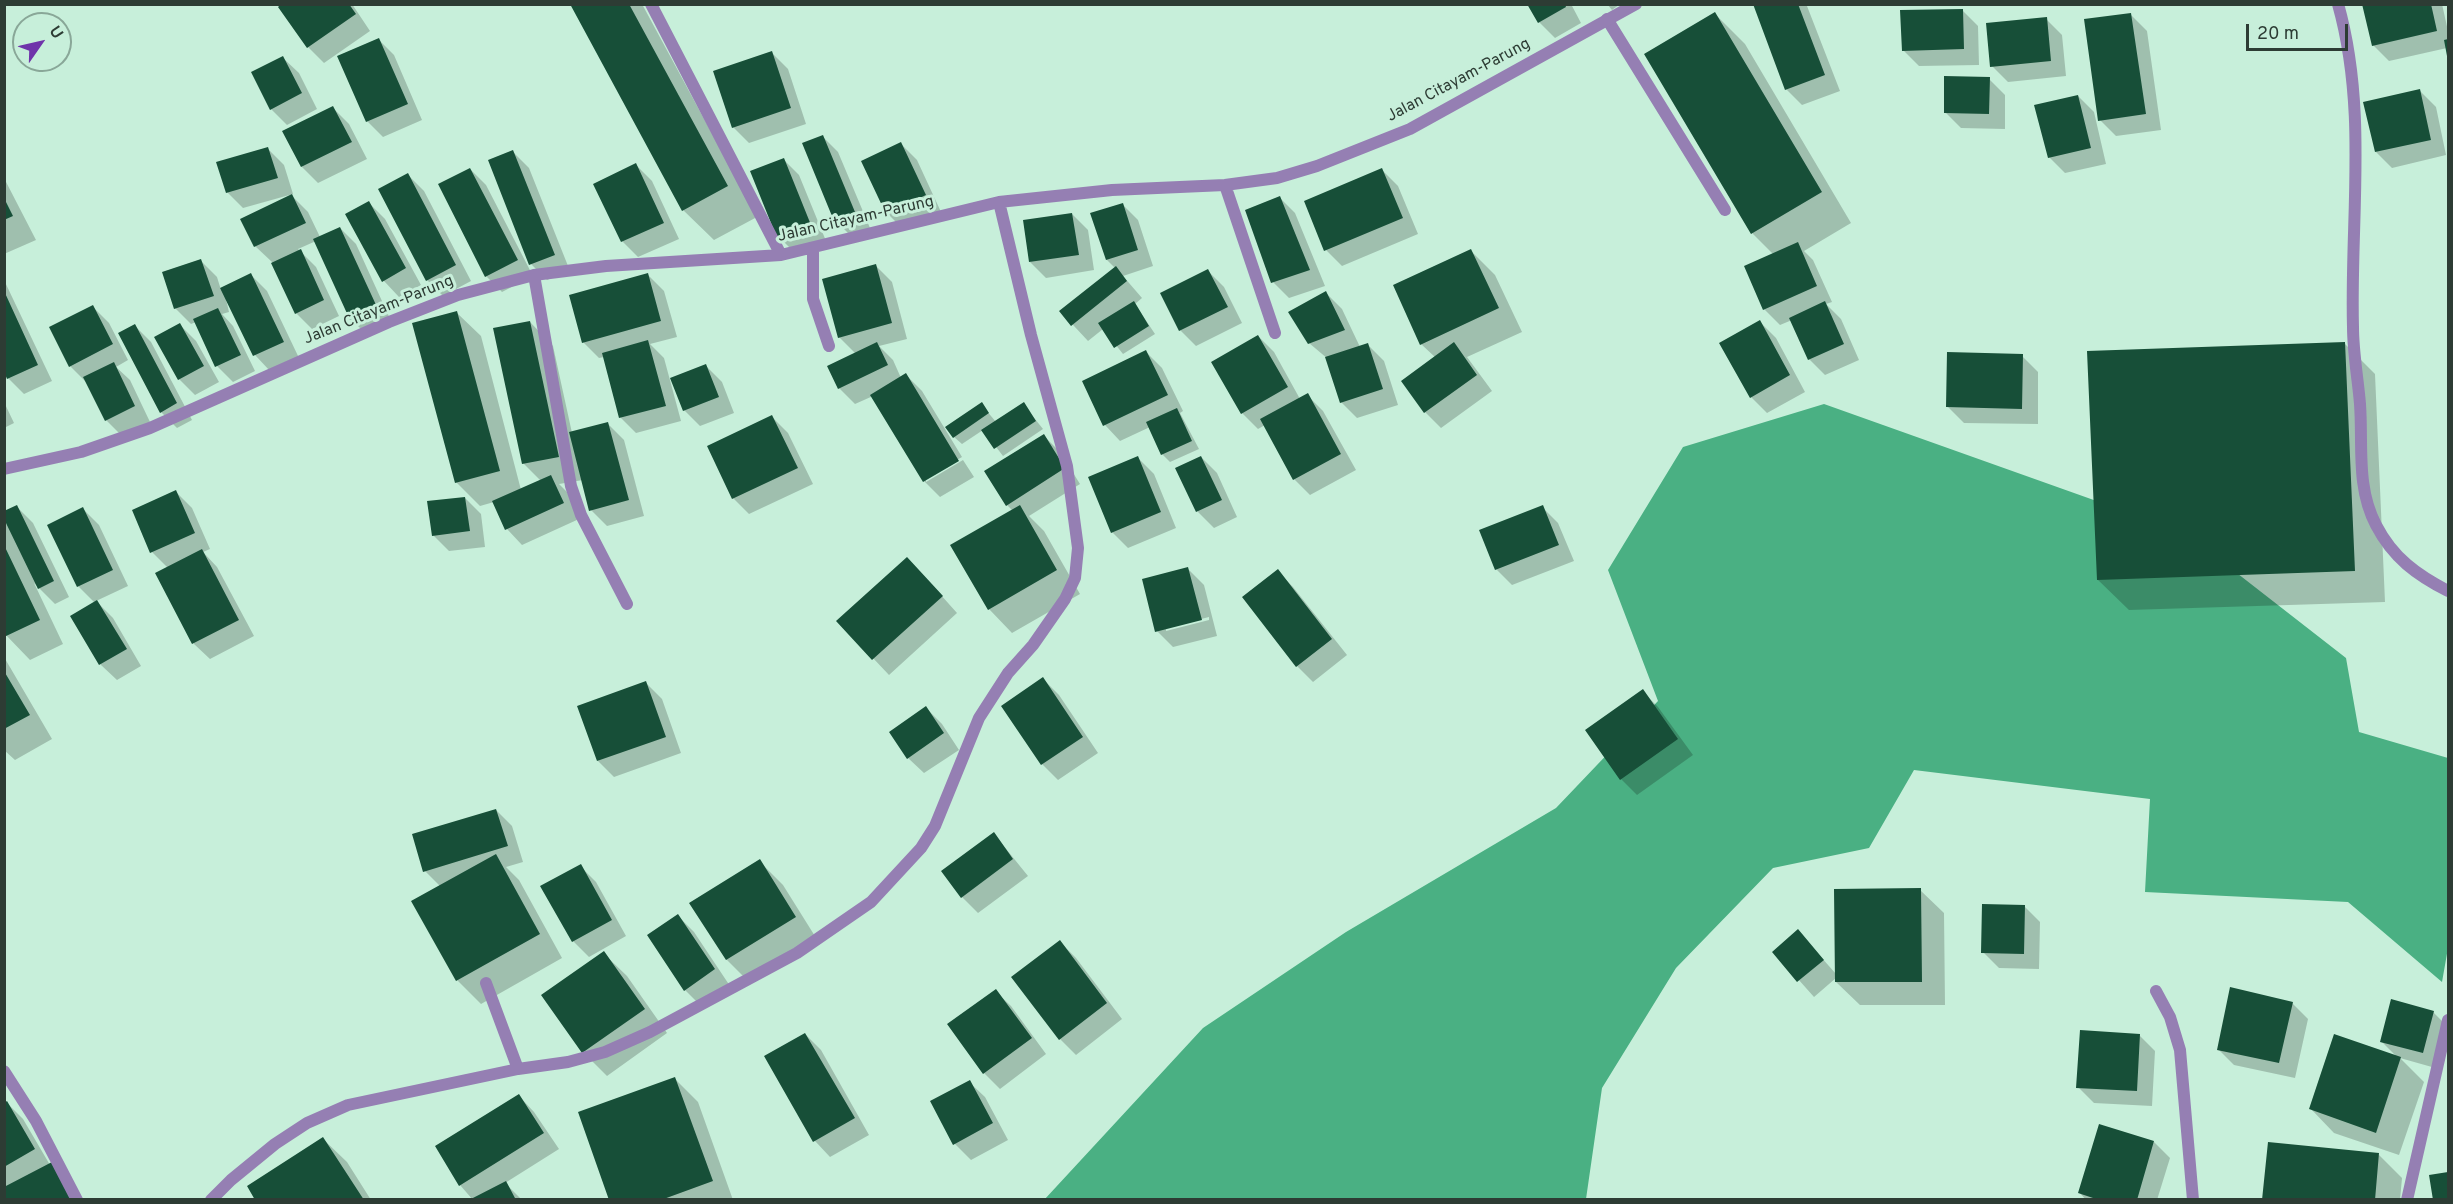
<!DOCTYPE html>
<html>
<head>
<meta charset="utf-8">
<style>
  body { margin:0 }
  #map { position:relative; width:2453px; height:1204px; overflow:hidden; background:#c7efda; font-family:Overpass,sans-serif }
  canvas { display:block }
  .frame { position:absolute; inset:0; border:6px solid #2d3c34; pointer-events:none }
  .north { position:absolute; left:12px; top:12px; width:60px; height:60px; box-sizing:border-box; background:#c7efda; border:2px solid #89a798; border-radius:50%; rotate:56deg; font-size:16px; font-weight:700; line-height:24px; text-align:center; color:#2d3c34 }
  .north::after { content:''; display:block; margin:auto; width:21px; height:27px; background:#6f34aa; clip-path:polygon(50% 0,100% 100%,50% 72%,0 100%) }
  .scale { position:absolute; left:2246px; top:24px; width:102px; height:27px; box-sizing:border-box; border:3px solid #2d3c34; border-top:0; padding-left:8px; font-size:18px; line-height:21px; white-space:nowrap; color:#2d3c34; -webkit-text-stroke:4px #c7efda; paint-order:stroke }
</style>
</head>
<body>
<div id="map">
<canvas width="2453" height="1204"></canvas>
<div class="frame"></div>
<div class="north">U</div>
<div class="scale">20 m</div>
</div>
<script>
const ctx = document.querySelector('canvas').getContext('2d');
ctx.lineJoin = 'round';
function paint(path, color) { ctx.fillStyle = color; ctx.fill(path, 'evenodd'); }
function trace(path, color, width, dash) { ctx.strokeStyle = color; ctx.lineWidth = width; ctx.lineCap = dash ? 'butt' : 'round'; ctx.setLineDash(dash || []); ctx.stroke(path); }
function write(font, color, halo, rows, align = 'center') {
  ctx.font = font + ' Overpass,sans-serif'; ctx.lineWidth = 6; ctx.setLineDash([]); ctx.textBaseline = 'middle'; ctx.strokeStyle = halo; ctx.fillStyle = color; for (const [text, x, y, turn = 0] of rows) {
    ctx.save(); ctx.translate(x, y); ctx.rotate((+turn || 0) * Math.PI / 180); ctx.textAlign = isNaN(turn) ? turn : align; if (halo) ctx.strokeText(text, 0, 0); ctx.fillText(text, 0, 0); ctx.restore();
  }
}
const water = new Path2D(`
  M1824 404 2119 509 2215 556 2346 658 2359 732 2448 758V948L2442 982 2348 902 2145 892 2150 799 1914 770 1869 848 1773 868 1676 968 1602 1088 1586 1199 1044 1200 1203 1028 1346 932 1556 808 1658 701 1608 570 1683 447Z`);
const shadow = new Path2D(`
  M284 4H352L370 31 324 63 308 47Z
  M572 4H642L757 217 714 240 683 210Z
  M1529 4H1571L1581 23 1555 38 1539 22Z
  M1607 4H1620L1612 10Z
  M1754 4 1807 6 1840 91 1802 105 1786 89Z
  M2364 4H2442L2448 31V54L2447 48 2389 61 2373 45Z
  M1962 10 1978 26 1979 65 1919 66 1903 50Z
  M1715 14 1745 44 1851 223 1804 251 1813 260 1832 302 1826 304 1841 319 1859 360 1825 375 1809 359 1792 320 1780 325 1764 309 1774 255 1753 234 1646 55Z
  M2131 15 2147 31 2161 130 2116 136 2100 120Z
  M2046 19 2062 35 2066 76 2008 82 1992 66Z
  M378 39 394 55 422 120 383 137 367 121Z
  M772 53 788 69 806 124 749 143 733 127Z
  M283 58 299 73 317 109 287 125 271 109Z
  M1989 79 2005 95V129L1961 128 1945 112Z
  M2420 91 2436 107 2446 155 2392 168 2376 152Z
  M2078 96 2094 112 2106 164 2065 173 2049 157Z
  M333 108 349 124 367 159 318 183 302 167Z
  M822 136 838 152 870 228 851 236 835 220Z
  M901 144 917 160 941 212 903 229 887 213Z
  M268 149 284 165 293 194 243 208 227 192Z
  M513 152 529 168 570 271 547 280 531 264Z
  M783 159 799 175 826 241 795 253 779 237 752 172Z
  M636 165 652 181 679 239 638 257 622 241Z
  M470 169 486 185 533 276 502 292 486 276Z
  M1382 170 1398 186 1418 234 1342 266 1326 250Z
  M408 175 424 191 471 281 443 296 427 280Z
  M4 178 36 240 4 254Z
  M292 196 308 212 320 237 340 228 356 244 392 323 367 335 351 319 316 241 298 249 316 267 339 316 312 329 296 313 272 262 255 246 242 220Z
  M1279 197 1295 213 1325 286 1289 298 1273 282Z
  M369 203 385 219 421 285 399 297 384 281Z
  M1122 204 1138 220 1153 266 1123 276 1142 298 1135 304 1155 334 1123 354 1103 329 1088 341 1061 312 1115 268 1107 260Z
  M1072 214 1088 230 1094 270 1046 278 1030 262Z
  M1471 251 1495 275 1522 332 1467 357 1492 391 1441 428 1425 412 1436 358 1421 344Z
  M201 261 217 277 221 290 251 275 267 291 299 358 270 371 255 355 225 295 229 312 222 314 233 326 255 371 233 382 217 366 196 322 191 324 175 308Z
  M876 266 892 282 907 339 879 346 893 360 901 378 906 375 922 391 962 457 926 478V482L963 460 974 477 940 497 924 481 873 396 855 404 839 388 856 354 839 337Z
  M1208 271 1224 287 1242 323 1196 346 1180 330Z
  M648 275 664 291 677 337 650 344 664 358 681 421 636 433 620 417 604 357 599 358 583 342Z
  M4 280 52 381 24 394 8 378 4 371Z
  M1326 293 1342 309 1360 347 1368 345 1384 361 1398 405 1357 418 1341 402 1328 359 1309 343Z
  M93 307 109 323 128 360 116 367 130 380 150 422 122 436 106 420 86 382 70 366Z
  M457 313 481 336 521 490 541 481 523 463 530 322 553 346 572 433 608 424 624 440 644 516 607 526 591 510 583 480 559 484 567 492 579 519 522 545 507 529 494 502 480 506 456 482Z
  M1760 322 1776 338 1805 392 1767 413 1751 397Z
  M180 325 196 341 219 382 195 395 179 379Z
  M135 326 151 342 192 420 177 428 161 412Z
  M1258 336 1274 352 1300 399 1307 395 1323 411 1356 470 1310 495 1294 479 1265 425 1258 429 1242 413 1213 362Z
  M2344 343 2375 374 2385 602 2129 610 2098 580Z
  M1146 352 1162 368 1183 411 1180 413 1199 449 1170 462 1162 454 1150 427 1120 441 1105 425Z
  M2022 356 2038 372V424L1964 423 1948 407Z
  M706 366 722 382 734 413 700 426 684 410Z
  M4 402 14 423 4 428Z
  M981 404 996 422 1023 404 1043 429 1003 456 983 430 962 444 954 437Z
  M772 417 788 433 813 484 749 514 733 498Z
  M1044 436 1060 452 1080 484 1029 516 1044 531 1080 594 1012 633 989 609 1013 511 1007 505Z
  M1201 457 1217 473 1237 517 1214 528 1198 512 1177 468Z
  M1138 458 1154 474 1176 528 1128 548 1112 532Z
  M176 492 192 508 210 549 203 552 217 567 254 636 210 659 194 644 157 574 168 568 152 552Z
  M465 498 481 514 485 547 449 551 433 535Z
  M17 507 33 523 69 597 55 604 34 583 63 644 30 660 4 633V522L9 526Z
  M1542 507 1558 523 1574 561 1512 585 1496 569Z
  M83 509 99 525 128 586 96 601 113 618 141 666 117 680 101 665 72 617 95 603 78 586Z
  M1188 569 1204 585 1217 636 1173 647 1157 631ZM1209 617V620L1166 631V628Z
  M1277 571 1293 587 1347 655 1313 682 1297 666 1244 598Z
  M923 575 957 613 889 675 838 621Z
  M4 657 52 739 15 760 4 750Z
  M1043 679 1059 695 1098 753 1058 780 1042 764Z
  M646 683 662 699 681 753 614 777 598 761Z
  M1642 691 1658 707 1693 755 1637 795 1621 779Z
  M926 708 942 724 959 750 924 773 908 758Z
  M496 810 512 826 523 862 506 867 519 880 562 958 481 1004 457 980 413 902 440 886 425 871Z
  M994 834 1028 876 978 913 962 897Z
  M759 861 783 885 818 941 750 983 727 960 692 903Z
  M580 866 596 882 626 936 589 957 573 941Z
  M1920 890 1944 913 1945 1005H1860L1836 982V978L1814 997 1774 952 1798 931 1836 974Z
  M2024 906 2040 922 2039 969 1999 968 1983 952Z
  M678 916 694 932 730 986 701 1006 685 990Z
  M1060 942 1076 958 1122 1019 1076 1055 1060 1039Z
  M603 953 627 976 667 1033 607 1076 583 1052Z
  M995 991 1011 1006 1046 1054 1000 1089 984 1073Z
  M2292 1003 2308 1019 2295 1078 2234 1065 2218 1049Z
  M2433 1012 2448 1027 2439 1069 2400 1058 2424 1082 2399 1155 2334 1133 2311 1109 2398 1058 2382 1042Z
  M805 1034 821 1050 869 1135 830 1157 815 1141 766 1057Z
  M2139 1035 2155 1051 2152 1106 2094 1103 2078 1087Z
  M675 1079 698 1102 733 1200H611Z
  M969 1082 985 1097 1008 1140 971 1160 955 1144Z
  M519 1096 534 1112 559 1149 505 1183 522 1200H473L460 1185Z
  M7 1103 23 1119 50 1165 4 1200V1104Z
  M323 1139 347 1162 371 1200H257Z
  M2154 1142 2170 1158 2157 1200H2086L2080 1193Z
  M2379 1155 2402 1178 2400 1200H2264Z`);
const building = new Path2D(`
  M281 4H349L356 14 307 48 278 7Z
  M570 4H629L728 186 682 211Z
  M1527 4H1565L1566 7 1538 23Z
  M1753 4H1798L1825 75 1785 90Z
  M2362 4H2431L2437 31 2372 46Z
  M1963 9 1964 49 1902 51 1900 10Z
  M1715 12 1822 192 1751 234 1644 54Z
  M2131 13 2146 114 2098 121 2084 19Z
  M2047 17 2051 61 1990 67 1986 23Z
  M379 38 408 104 366 122 337 56Z
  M2448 39V56H2447L2444 40Z
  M772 51 791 108 732 128 713 71Z
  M283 56 302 93 270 110 251 72Z
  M1944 76 1990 77 1989 114 1944 113Z
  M2420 89 2431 140 2375 152 2363 102Z
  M2078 95 2091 148 2048 158 2034 105Z
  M333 106 352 142 301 167 282 131Z
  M823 135 855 212 834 221 802 143Z
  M901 142 926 195 886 214 861 161Z
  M268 147 278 178 226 193 216 162Z
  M513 150 555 255 529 265 488 160Z
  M784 158 811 225 777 238 750 171Z
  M636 163 664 223 621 242 593 184Z
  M470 168 518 260 485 277 438 184Z
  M1382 168 1403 218 1324 251 1304 201Z
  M408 173 456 265 426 281 378 189Z
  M292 194 306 223 254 247 240 219Z
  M1280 196 1310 270 1271 283 1245 210Z
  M4 198 13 216 4 220Z
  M369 201 406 268 382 282 345 214Z
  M1123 203 1138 250 1106 260 1090 213Z
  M1072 213 1079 255 1029 262 1023 220Z
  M340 227 377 307 350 320 313 239Z
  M1798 242 1817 286 1763 310 1744 266Z
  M301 249 324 300 295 314 271 263Z
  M1471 249 1499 308 1420 345 1393 285Z
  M201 259 214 296 174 309 162 272Z
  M876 264 892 323 838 338 822 279Z
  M1116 266 1127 281 1071 326 1059 311Z
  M1208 269 1228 307 1179 331 1160 293Z
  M251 273 284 342 253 356 220 288Z
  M648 273 661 321 582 343 569 295Z
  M1326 291 1345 330 1308 344 1288 312Z
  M5 293 38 365 7 379 5 374Z
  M1134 301 1149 326 1114 348 1098 323Z
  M1825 301 1844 344 1808 360 1789 318Z
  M93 305 113 344 69 367 49 327Z
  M218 308 241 355 215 367 193 319Z
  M457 311 500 471 455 483 412 323Z
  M1760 320 1790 375 1750 398 1719 343Z
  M530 321 559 457 522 464 493 328Z
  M180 323 204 366 178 380 154 337Z
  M135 324 177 403 160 413 118 333Z
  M1258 335 1288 387 1241 414 1211 362Z
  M648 340 666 406 619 418 602 353Z
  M877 342 888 365 838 389 827 366Z
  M1454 342 1477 375 1424 413 1401 381Z
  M2345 342 2355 571 2097 580 2087 351Z
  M1368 343 1383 389 1340 403 1325 357Z
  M1146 350 1168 395 1103 426 1082 381Z
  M1947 352 2023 354 2022 409 1946 407Z
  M114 362 135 406 105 421 83 377Z
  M706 364 719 397 683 411 670 378Z
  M906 373 959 461 923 482 870 395Z
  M1308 393 1341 454 1293 480 1260 419Z
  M982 402 989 413 953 438 945 427Z
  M1024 402 1036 421 994 449 981 430Z
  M1177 408 1192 441 1161 455 1146 422Z
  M772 415 798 468 732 499 707 446Z
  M608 422 629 500 589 511 569 432Z
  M1044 434 1065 468 1006 506 984 471Z
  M1138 456 1161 512 1111 533 1088 477Z
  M1201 456 1222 500 1196 512 1175 468Z
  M551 475 564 503 505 530 492 501Z
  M176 490 195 533 150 553 132 510Z
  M465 497 470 531 432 536 427 501Z
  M17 505 54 581 38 589 4 519V511Z
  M1020 505 1057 570 988 610 950 545Z
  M1543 505 1559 545 1495 570 1479 530Z
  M83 507 113 570 77 587 47 525Z
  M4 545 40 620 4 637Z
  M202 549 239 620 192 644 155 573Z
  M907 557 943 596 872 660 836 621Z
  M1188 567 1202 620 1155 632 1142 579Z
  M1278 569 1332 639 1296 667 1242 597Z
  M97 600 127 649 99 665 70 616Z
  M4 671 30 715 4 729Z
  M1043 677 1083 737 1041 765 1001 706Z
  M646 681 666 737 597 761 577 706Z
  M1643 689 1678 739 1620 780 1585 730Z
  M926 706 944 733 907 759 889 732Z
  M496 809 508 846 423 872 412 834Z
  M994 832 1013 859 961 898 941 871Z
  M496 854 540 934 456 981 411 901Z
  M760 859 796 917 726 960 689 903Z
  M581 864 612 920 572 942 540 886Z
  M1921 888 1922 982H1835L1834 889Z
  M1982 904 2025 905 2024 954 1981 953Z
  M678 914 715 969 684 991 647 935Z
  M1798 929 1824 960 1797 982 1772 952Z
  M1060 940 1107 1003 1059 1040 1011 977Z
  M604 951 645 1009 582 1053 541 995Z
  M2230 987 2293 1002 2279 1063 2217 1050Z
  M996 989 1032 1038 983 1074 947 1024Z
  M2391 999 2434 1011 2423 1053 2380 1042Z
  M2080 1030 2140 1034 2137 1091 2076 1088Z
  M805 1033 855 1118 813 1142 764 1056Z
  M2334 1034 2401 1057 2376 1133 2309 1109Z
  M675 1077 713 1181 661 1200H609L578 1112Z
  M970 1080 993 1123 953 1145 930 1101Z
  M519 1094 544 1133 459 1186 435 1146Z
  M7 1101 35 1149 4 1167V1103Z
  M2099 1124 2154 1141 2137 1200H2099L2078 1193Z
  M323 1137 364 1200H255L247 1186Z
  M2268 1142 2379 1153 2375 1200H2262Z
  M52 1162 72 1200H4V1187Z
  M2448 1172V1200H2433L2429 1175Z
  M506 1181 516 1200H469Z`);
const service = new Path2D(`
  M1607 19 1725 210`);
const minor = new Path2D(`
  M651 4 781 255
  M2338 4C2368 110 2350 220 2353 327 2353 353 2358 379 2360 404 2363 445 2356 487 2376 525 2393 558 2417 575 2448 591
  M1225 185 1275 333
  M813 248V299L829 346
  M534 275 571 486 581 515 627 604
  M4 469 81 452 150 428 389 322 458 295 534 275 606 266 781 255 999 202 1112 190 1225 185 1277 178 1317 166 1410 129 1636 4
  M486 983 518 1069
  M2156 991 2170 1017 2180 1050 2193 1200
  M4 1071 36 1121 77 1200
  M211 1200 231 1180 275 1144 307 1123 348 1105 518 1069 568 1062 605 1052 650 1032 797 953 871 902 921 848 935 826 979 718 1008 673 1033 645 1065 599 1075 578 1078 548 1067 466 1031 335 999 202
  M2407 1200 2448 1020`);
const streetNames = [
  ["Jalan Citayam-Parung",1459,81,-28],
  ["Jalan Citayam-Parung",856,220,-13],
  ["Jalan Citayam-Parung",379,311,-22]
];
paint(water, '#4ab083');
paint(shadow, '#0003');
paint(building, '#174f38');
trace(service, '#957fb3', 12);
trace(minor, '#957fb3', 12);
write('16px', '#2d3c34', '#c7efda', streetNames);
</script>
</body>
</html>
